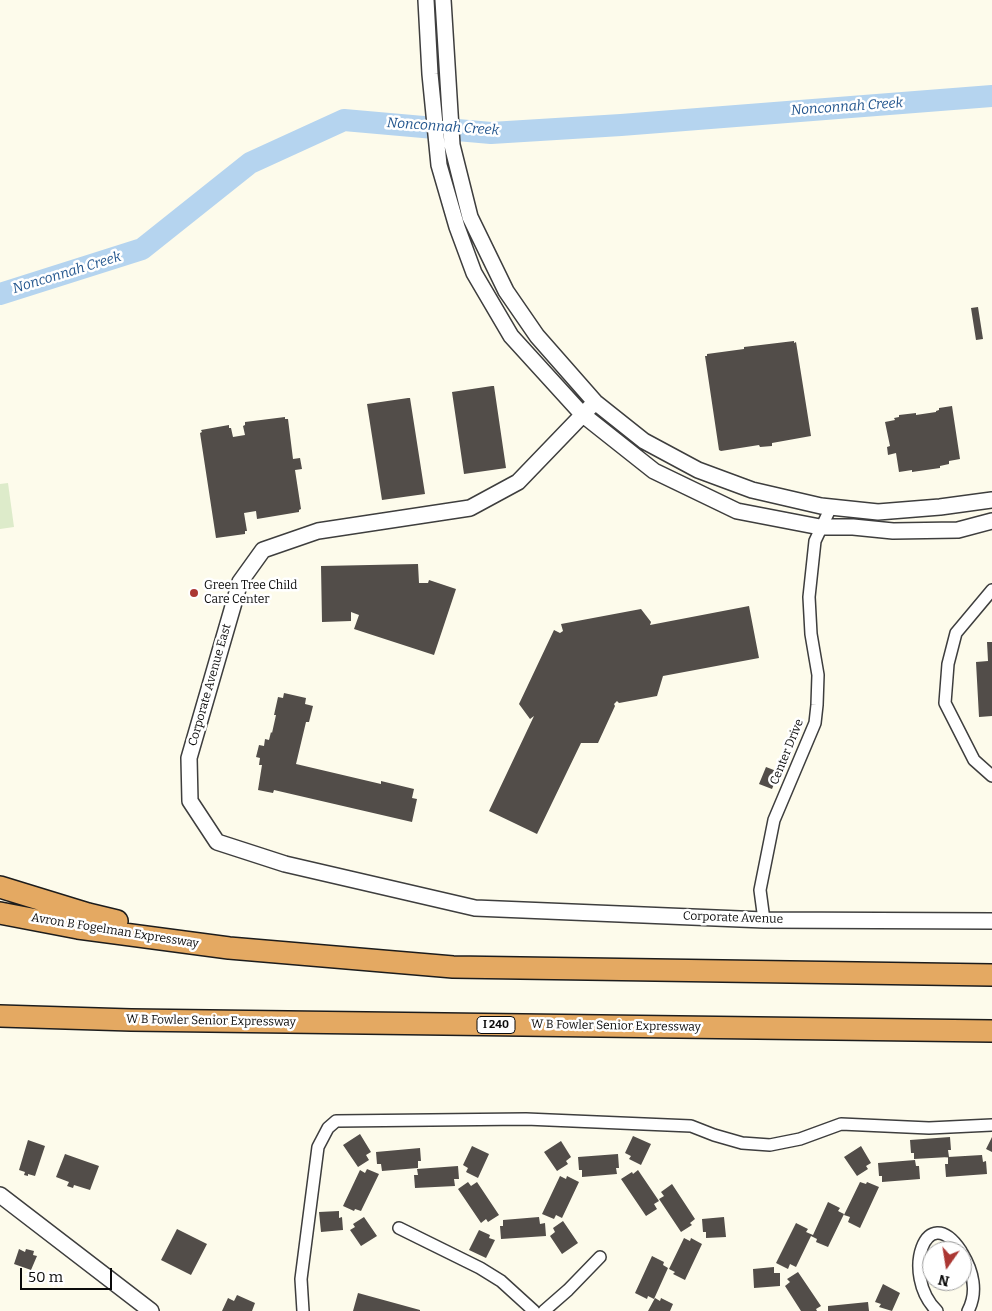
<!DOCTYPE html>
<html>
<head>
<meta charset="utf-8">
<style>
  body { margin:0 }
  #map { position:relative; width:992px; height:1311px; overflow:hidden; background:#fdfbeb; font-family:Bitter,serif }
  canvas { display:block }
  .north { position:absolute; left:922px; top:1241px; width:50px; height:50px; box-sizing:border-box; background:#fff; border:1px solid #9d9d9d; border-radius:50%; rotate:193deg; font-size:14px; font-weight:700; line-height:20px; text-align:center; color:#0b0b0b }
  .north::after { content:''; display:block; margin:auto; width:18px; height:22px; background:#ab3733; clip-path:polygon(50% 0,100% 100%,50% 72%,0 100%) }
  .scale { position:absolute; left:20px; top:1268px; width:92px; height:22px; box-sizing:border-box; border:2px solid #0b0b0b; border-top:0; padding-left:6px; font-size:15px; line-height:18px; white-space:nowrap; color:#0b0b0b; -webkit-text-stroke:4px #fff; paint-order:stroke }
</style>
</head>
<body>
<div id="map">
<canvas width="992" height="1311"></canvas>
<div class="north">N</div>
<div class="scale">50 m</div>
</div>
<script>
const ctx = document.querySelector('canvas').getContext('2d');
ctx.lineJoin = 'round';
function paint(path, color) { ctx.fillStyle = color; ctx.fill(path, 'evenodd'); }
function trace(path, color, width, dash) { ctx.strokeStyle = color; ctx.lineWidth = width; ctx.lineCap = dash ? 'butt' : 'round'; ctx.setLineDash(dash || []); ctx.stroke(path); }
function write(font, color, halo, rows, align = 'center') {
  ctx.font = font + ' Bitter,serif'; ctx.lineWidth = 5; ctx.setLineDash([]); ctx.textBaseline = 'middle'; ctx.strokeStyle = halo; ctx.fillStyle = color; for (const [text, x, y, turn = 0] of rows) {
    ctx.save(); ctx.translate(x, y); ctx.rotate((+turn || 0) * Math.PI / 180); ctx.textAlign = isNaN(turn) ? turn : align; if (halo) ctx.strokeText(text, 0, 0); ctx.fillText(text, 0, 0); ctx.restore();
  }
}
const pitch = new Path2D(`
  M8 483 14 527 0 529V484Z`);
const river = new Path2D(`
  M0 294 142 249 250 163 344 120 491 133 621 125 992 96`);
const building = new Path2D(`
  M978 307 983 339 976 340 971 308Z
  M794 341V343L796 342 811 436 772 443V446L760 447 759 445 721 451 719 450 705 356H707V354L744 349V347Z
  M492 386H494L506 468 464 474 452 392Z
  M408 398H410L425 494 382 500 367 404Z
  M952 406 960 459 949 461V464L940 466V468L912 472V470L899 472 896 453 888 455 887 447 890 446 885 422 895 420 894 418 899 417V415L916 413V415L936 412V411L939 410V408Z
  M285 417V419H288L293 459 300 458 302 469 295 470 301 509 299 510V512L257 519 256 511 244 513 247 531H245V534L216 538 200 433 202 432 201 430 229 425V428H231L233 437 245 435 243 426 245 425V422Z
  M418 564 419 583H428L429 580 456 589 434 655 354 629 359 615 351 612V621L322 622 321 566Z
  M749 606 759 658 663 676 657 696 619 703 617 701 614 704 615 706 598 743H581L537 834 489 811 534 716 530 719 519 704 554 630 560 633 563 631 561 624 641 609 651 622 650 625Z
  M987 642H992V716L979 717 976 662 988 661Z
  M284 693 306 698 305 704 313 706 309 722H306L296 764 381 784V781L414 789 412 798 417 799 412 822 274 790 273 793 258 790 262 765H259L260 758 256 757 259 745 264 746 265 739 269 740 271 732 272 733 276 715H274L278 697 283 698Z
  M766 767 779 772 772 789 759 784Z
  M360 1134 371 1152 366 1155 369 1160 358 1167 343 1145Z
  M633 1136 651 1144 641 1165 629 1159 631 1156 625 1153Z
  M950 1137 951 1150H948L949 1157 914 1159V1153H911L910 1140Z
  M992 1137V1152L986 1149Z
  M28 1140 45 1146 35 1176 28 1174V1176L24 1175 25 1172 19 1170Z
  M561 1141 571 1157 566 1161 568 1164 557 1171 544 1152Z
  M472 1146 489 1154 478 1178 466 1172 468 1168 463 1165Z
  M861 1146 871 1163 866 1166 868 1169 857 1176 844 1157Z
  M420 1148 421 1161H418V1168L382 1171 381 1164H377L376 1152Z
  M65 1154 99 1166 90 1190 74 1185 73 1188 67 1186 69 1182 56 1177Z
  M618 1154 619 1168H616L617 1174 582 1177V1170H579L578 1157Z
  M982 1155 983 1162 986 1161 987 1174 946 1177 945 1164H948V1157Z
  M915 1160 916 1166H919L920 1179 882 1182V1176H879L878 1163Z
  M458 1166 459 1179H454L455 1186 415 1188 414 1175H418L417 1169Z
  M367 1169 379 1174 361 1211 355 1209 354 1211 343 1206 360 1170 365 1173Z
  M638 1170 659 1201 654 1204 657 1209 646 1216 621 1179 632 1172 633 1174Z
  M560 1176 566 1179 567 1176 579 1182 562 1218 556 1215 554 1219 542 1214Z
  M468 1182 471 1186 477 1182 499 1215 488 1222 486 1219 481 1223 458 1189Z
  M860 1182 866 1184 867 1182 879 1187 860 1228 848 1222 850 1217 844 1215Z
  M672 1184 695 1219 690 1223 692 1225 681 1232 659 1199 664 1196 661 1192Z
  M828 1202 840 1208 838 1211 844 1214 828 1247 816 1242 817 1239 811 1236 796 1267 790 1264 788 1269 776 1263 796 1223 808 1229 806 1232 813 1235Z
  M339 1211V1218L342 1217 343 1230 321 1232 319 1212Z
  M364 1217 377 1236 361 1246 350 1230 355 1227 353 1224Z
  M539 1217 540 1224 545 1223 546 1236 501 1239 500 1226H503V1220Z
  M724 1217 726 1237 706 1238V1232H703L702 1219Z
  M563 1221 578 1243 562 1254 550 1236 555 1232 553 1228Z
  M177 1229 207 1244 191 1275 161 1260Z
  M479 1230 490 1235 489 1238 495 1240 486 1258 469 1250Z
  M684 1238 690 1241 691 1238 702 1244 685 1280 673 1274 675 1272 669 1269Z
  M19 1249 25 1252 26 1249 34 1251 33 1255 37 1256 31 1270 14 1264Z
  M652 1256 664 1262 663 1265 668 1268 654 1299 648 1296 647 1299 635 1293Z
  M774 1267V1273H780V1286L754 1288 753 1269Z
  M798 1272 821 1306 816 1309 817 1311H801L785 1286 790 1282 787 1279Z
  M883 1284 900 1293 892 1311 879 1307 881 1304 875 1302Z
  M358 1293 420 1310V1311H353Z
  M237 1295 255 1303 252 1311H222L228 1298 234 1301Z
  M655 1298 660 1301 661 1298 673 1304 670 1311H648Z
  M868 1302 869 1311H828V1306Z`);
const minor = new Path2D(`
  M992 590 956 633 948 664 945 703 974 760 992 776
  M764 920 760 890 774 820 815 723 817 705 818 675 811 634 809 597 815 541 831 507
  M399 1228 480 1268 501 1281 534 1311
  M962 1253C973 1271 978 1292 968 1311
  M303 1311 301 1279 318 1147 328 1128 336 1121 526 1119 691 1126 714 1135 742 1143 770 1145 800 1139 841 1124 929 1128 992 1125
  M544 1311 568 1290 600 1257
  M937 1311C900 1275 926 1198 961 1251`);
const tertiary = new Path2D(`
  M426 0 430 74 439 165 457 227 474 273 511 336 582 414 654 471 737 511 820 527H853L893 531 958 530 992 521
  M443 0 452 145 470 217 506 291 537 336 595 402 644 441 698 470 752 490 821 506 878 512 940 507 992 500
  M595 402 518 482 470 508 318 531 263 550 240 582 189 758 190 801 217 842 285 864 475 908 764 920 992 921
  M0 1195 151 1311`);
const motorway = new Path2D(`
  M0 887 88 914 117 921
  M0 913 78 928 229 948 453 967 992 975
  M0 1016 131 1020 992 1031`);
const markers = [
  [194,593,5,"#ab3733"]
];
const shields = [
  [496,1025,38]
];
const shieldNames = [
  ["I 240",496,1025]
];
const poiNames = [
  ["Green Tree Child",204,586],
  ["Care Center",204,600]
];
const streetNames = [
  ["Corporate Avenue East",210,685,-74],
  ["Center Drive",787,752,-68],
  ["Corporate Avenue",733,918,2],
  ["Avron B Fogelman Expressway",115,931,9],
  ["W B Fowler Senior Expressway",211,1021,1],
  ["W B Fowler Senior Expressway",616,1026,1]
];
const waterNames = [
  ["Nonconnah Creek",847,107,-4],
  ["Nonconnah Creek",443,127,4],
  ["Nonconnah Creek",67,273,-17]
];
paint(pitch, '#ddebca');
trace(river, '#b5d4ef', 22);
paint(building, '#524d49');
trace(minor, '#3e3e3e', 14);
trace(tertiary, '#3e3e3e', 18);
trace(motorway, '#1c1c1c', 24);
trace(minor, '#fff', 11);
trace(tertiary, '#fff', 15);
trace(motorway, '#e4a962', 21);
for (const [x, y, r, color] of markers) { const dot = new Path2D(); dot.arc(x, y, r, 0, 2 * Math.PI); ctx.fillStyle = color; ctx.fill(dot); trace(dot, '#fff', 2); }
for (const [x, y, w] of shields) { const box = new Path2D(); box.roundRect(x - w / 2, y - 8.5, w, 17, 4); ctx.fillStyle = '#fff'; ctx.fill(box); trace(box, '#0b0b0b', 1); }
write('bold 11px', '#0b0b0b', null, shieldNames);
write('12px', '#0b0b0b', '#fff', poiNames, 'left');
write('12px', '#0b0b0b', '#fff', streetNames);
write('italic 14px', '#23568e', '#fff', waterNames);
</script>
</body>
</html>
